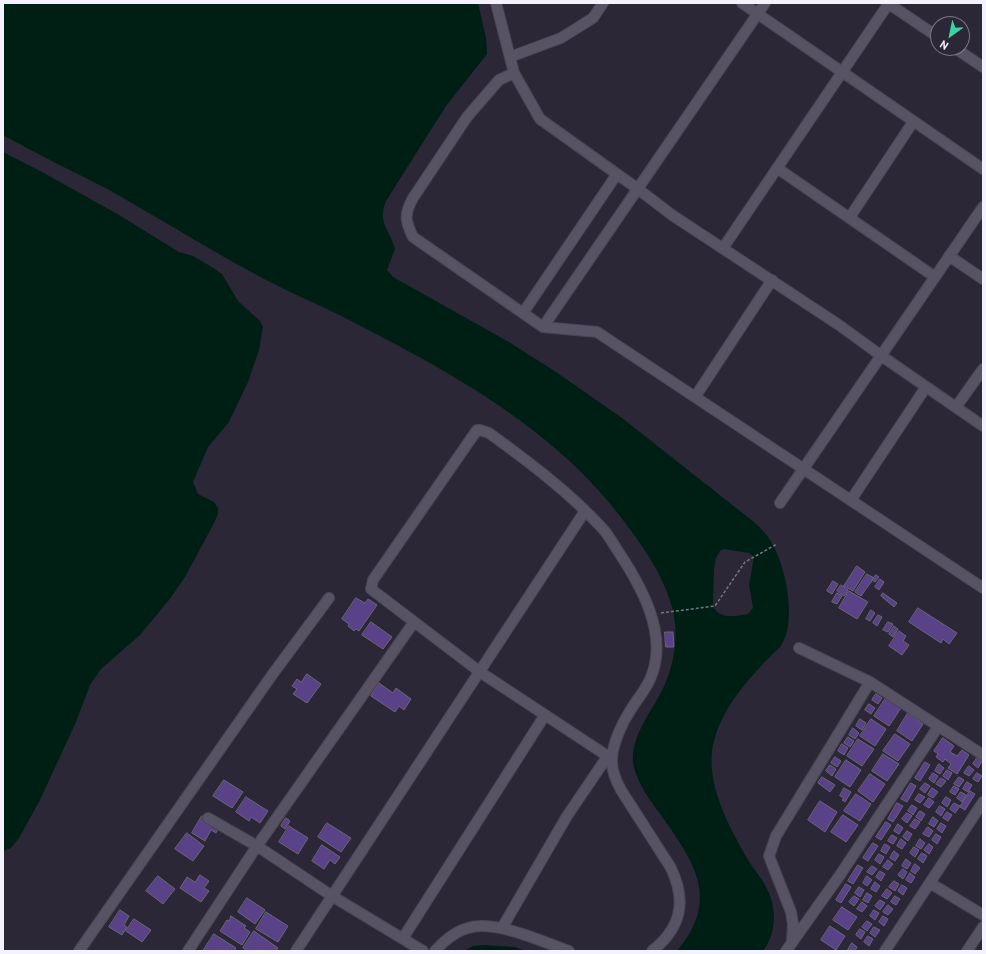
<!DOCTYPE html>
<html>
<head>
<meta charset="utf-8">
<style>
  body { margin:0 }
  #map { position:relative; width:986px; height:954px; overflow:hidden; background:#2b2736; font-family:"PT Sans",sans-serif }
  canvas { display:block }
  .frame { position:absolute; inset:0; border:4px solid #f4f2fc; pointer-events:none }
  .north { position:absolute; left:930px; top:16px; width:40px; height:40px; box-sizing:border-box; background:#2b2736; border:1px solid #7b7885; border-radius:50%; rotate:213deg; font-size:11px; font-weight:700; line-height:16px; text-align:center; color:#f4f2fc }
  .north::after { content:''; display:block; margin:auto; width:14px; height:18px; background:#3cd4a4; clip-path:polygon(50% 0,100% 100%,50% 72%,0 100%) }
</style>
</head>
<body>
<div id="map">
<canvas width="986" height="954"></canvas>
<div class="frame"></div>
<div class="north">N</div>
</div>
<script>
const ctx = document.querySelector('canvas').getContext('2d');
ctx.lineJoin = 'round';
function paint(path, color) { ctx.fillStyle = color; ctx.fill(path, 'evenodd'); }
function trace(path, color, width, dash) { ctx.strokeStyle = color; ctx.lineWidth = width; ctx.lineCap = dash ? 'butt' : 'round'; ctx.setLineDash(dash || []); ctx.stroke(path); }
const water = new Path2D(`
  M3 3H478L486 38 487 54 446 106 386 201C377 224 390 229 395 249L387 270 393 277 509 342 556 372 622 418 754 522C760 528 766 533 770 540 786 564 798 624 780 647 754 672 723 705 714 741 703 781 730 829 750 863 756 872 764 881 768 891 777 910 776 934 763 951H677C721 899 694 862 661 815 650 801 639 785 634 768 627 738 654 710 665 684 675 661 679 632 672 607 664 579 649 555 632 532 561 431 454 374 347 319 322 306 295 295 270 282 216 254 164 221 111 191 75 172 38 155 3 135ZM724 549 749 553 754 557 749 585 753 608 748 614C736 616 720 620 713 606L714 568 716 558 721 550Z
  M3 152 44 173 119 215 179 252 193 256 210 266 222 274 238 301 260 321 263 327 259 350 248 382 229 422 208 447 193 482 198 494 214 502 218 508V514L213 525 185 577 169 600 140 635 101 669 90 685 76 722 40 800 19 838 11 848 3 851Z
  M485 945 515 947 525 951H464L473 946Z`);
const building = new Path2D(`
  M857 566 865 572 853 591 844 586Z
  M867 574 874 578 861 596 855 592Z
  M876 575 879 577 875 582 872 580Z
  M880 579 884 582 879 590 875 587Z
  M833 581 838 584 832 594 827 591Z
  M841 585 848 590 844 596 837 591Z
  M849 591 868 602 857 619 839 608Z
  M837 593 842 596 837 604 832 602Z
  M883 593 897 603 894 607 881 596Z
  M356 598 365 603 368 599 377 605 359 631 356 629 354 631 348 626 349 624 342 619Z
  M918 608 957 633 949 644 943 639 941 643 909 622Z
  M871 610 875 613 870 621 866 619Z
  M878 615 882 617 877 626 873 623Z
  M371 622 392 637 383 649 362 635Z
  M888 622 893 624 888 632 883 630Z
  M894 626 898 629 893 637 889 634Z
  M899 631 906 636 903 641 909 645 902 655 889 646Z
  M665 632H673L674 647H666Z
  M307 674 321 684 307 703 293 694 297 689 292 686 297 679 301 682Z
  M379 683 393 693 396 688 411 699 404 710 399 706 395 712 371 696Z
  M876 694 882 698 878 704 872 700Z
  M886 698 901 708 889 726 874 716Z
  M869 704 875 708 871 714 865 710Z
  M908 713 923 724 912 741 897 731Z
  M860 719 866 723 862 730 856 726Z
  M871 719 886 729 875 746 860 736Z
  M853 728 859 733 855 739 849 735Z
  M895 734 910 744 898 761 883 751Z
  M848 737 854 741 850 747 844 743Z
  M943 738 954 746 950 752 957 756 962 750 969 755 957 774 948 768 951 764 945 759 943 762 936 757 938 754 934 751Z
  M858 739 874 749 862 766 847 756Z
  M842 744 848 748 844 755 838 751Z
  M883 754 899 764 887 781 872 771Z
  M835 757 841 761 837 767 831 763Z
  M977 758 982 761 978 768 973 764Z
  M846 760 861 770 850 787 835 777Z
  M925 762 930 765 920 781 915 778Z
  M939 764 944 768 940 774 935 771Z
  M830 765 836 769 832 776 826 771Z
  M969 766 974 770 969 776 964 773Z
  M947 770 952 773 948 780 943 776Z
  M933 773 938 776 934 783 929 779Z
  M977 773 982 776 978 782 973 779Z
  M870 774 885 784 873 802 858 791Z
  M822 777 835 785 830 792 818 783Z
  M959 777 964 780 959 787 954 784Z
  M941 778 946 781 941 787 936 784Z
  M224 780 243 792 232 808 213 796Z
  M967 782 972 785 968 792 963 789Z
  M911 783 916 786 907 802 901 799Z
  M925 783 930 786 925 793 920 789Z
  M954 786 959 789 955 795 950 792Z
  M844 788 851 792 845 802 842 800 844 798 840 796Z
  M932 788 938 792 933 798 928 795Z
  M970 791 975 794 965 810 960 807Z
  M961 792 966 795 962 802 957 798Z
  M856 794 871 804 860 821 844 811Z
  M919 794 925 797 920 803 915 800Z
  M246 797 268 811 260 823 251 817 249 821 236 812Z
  M946 797 951 800 947 807 942 803Z
  M929 798 934 802 929 808 924 805Z
  M820 801 837 812 825 832 808 820Z
  M897 803 903 806 893 822 888 819Z
  M954 803 960 806 955 813 950 809Z
  M912 805 917 808 913 815 908 811Z
  M940 806 945 809 941 816 936 812Z
  M920 811 925 814 921 821 916 817Z
  M947 812 952 815 948 821 943 818Z
  M907 813 912 816 907 823 902 819Z
  M843 815 858 825 846 842 831 832Z
  M202 816 219 826 216 833 211 830 205 841 192 833Z
  M933 817 938 821 934 827 929 824Z
  M286 818 290 821 285 829 281 826Z
  M915 819 920 822 915 829 910 826Z
  M886 822 891 825 881 840 876 837Z
  M327 823 351 838 341 852 318 837Z
  M941 823 946 826 942 833 937 829Z
  M898 824 903 828 899 834 894 831Z
  M289 826 308 838 298 854 279 842Z
  M928 827 933 831 929 837 923 834Z
  M907 831 912 834 908 841 903 837Z
  M187 833 204 846 193 861 175 849Z
  M936 834 941 837 937 844 932 840Z
  M892 835 897 838 893 844 888 841Z
  M901 839 906 843 902 849 897 846Z
  M920 839 925 843 921 849 916 846Z
  M873 843 878 846 868 861 863 858Z
  M885 844 890 847 886 854 881 851Z
  M929 844 933 847 929 854 924 850Z
  M322 845 340 857 335 864 330 860 324 869 312 861Z
  M914 847 919 850 915 857 910 853Z
  M894 851 899 855 895 861 890 858Z
  M922 853 927 856 923 863 918 859Z
  M879 854 884 857 880 864 875 860Z
  M906 859 911 863 907 869 902 866Z
  M888 860 893 864 888 870 883 867Z
  M915 864 920 868 915 874 911 871Z
  M858 865 863 868 853 884 848 881Z
  M872 866 877 869 872 875 867 872Z
  M903 869 907 872 903 879 898 875Z
  M880 871 885 874 881 881 876 877Z
  M910 873 915 877 911 883 906 880Z
  M200 875 209 881 204 888 209 891 201 902 180 888 187 877 195 882Z
  M158 876 175 889 163 904 146 891Z
  M867 876 872 880 867 886 863 883Z
  M894 881 899 884 895 891 889 887Z
  M875 882 880 886 876 892 871 889Z
  M846 884 851 887 841 903 836 900Z
  M902 885 907 888 903 895 898 891Z
  M859 887 864 890 860 897 855 893Z
  M887 889 892 893 887 899 882 896Z
  M867 893 872 896 868 903 863 900Z
  M854 896 859 899 854 906 849 902Z
  M895 896 900 899 896 905 891 902Z
  M247 898 265 910 255 924 238 912Z
  M880 900 885 903 880 910 875 906Z
  M862 902 867 906 862 912 857 909Z
  M888 905 893 909 888 915 883 912Z
  M842 907 857 917 848 930 833 920Z
  M120 910 129 916 124 925 127 927 122 935 109 927Z
  M874 910 879 913 875 920 870 916Z
  M266 912 288 926 278 942 256 929Z
  M231 916 246 926 244 928 250 932 242 945 220 931 227 920 229 921Z
  M883 916 888 919 884 926 879 922Z
  M134 919 151 930 142 942 126 931Z
  M867 921 872 924 867 931 862 927Z
  M830 926 845 936 836 950 821 940Z
  M874 927 880 930 875 937 870 933Z
  M860 929 865 932 861 939 856 935Z
  M254 931 278 948 276 951H247L243 948Z
  M214 934 236 948 234 951H203Z
  M868 936 873 939 869 946 864 942Z
  M852 943 857 947 855 951H850L848 950Z`);
const path = new Path2D(`
  M661 613 715 606 745 562 777 544`);
const minor = new Path2D(`
  M496 3 514 73 540 119 638 189 672 215 839 325 883 357 983 426
  M742 3 983 169
  M889 4 938 37
  M955 48 983 67
  M510 57 561 38 593 18 603 3
  M514 73 499 80 467 117 413 198C404 214 405 221 413 237L543 327 597 332 983 588
  M777 168 935 277
  M850 217 913 122
  M723 248 889 3
  M949 256 983 279
  M523 313 617 174
  M543 327 765 3
  M695 397 772 280
  M956 407 983 369
  M851 500 926 387
  M780 503 983 207
  M799 648 870 682 983 755
  M612 759 480 672 371 589 373 580 477 430H480L489 433C529 462 569 492 602 528 608 534 612 542 616 548 640 584 669 633 651 677 646 690 637 699 630 711 622 723 613 743 612 758 611 769 616 781 621 790L671 868C687 902 681 928 652 951
  M208 818 257 846 332 896 423 951
  M930 883 983 915
  M502 928 567 816 607 757
  M403 938 545 715
  M792 943 793 924 791 912 769 856 776 836 870 682
  M79 951 272 675 329 598
  M188 951 257 846 414 622
  M296 951 585 511
  M435 951C443 942 456 931 468 928 494 919 543 942 569 951
  M786 951 840 875 938 727
  M885 951 983 802
  M967 951 983 927`);
paint(water, '#001f14');
paint(building, '#5a4288');
trace(building, '#6a6577', 1);
trace(minor, '#494553', 12);
trace(path, '#787582', 1.5, [3, 2]);
trace(minor, '#585364', 10);
</script>
</body>
</html>
